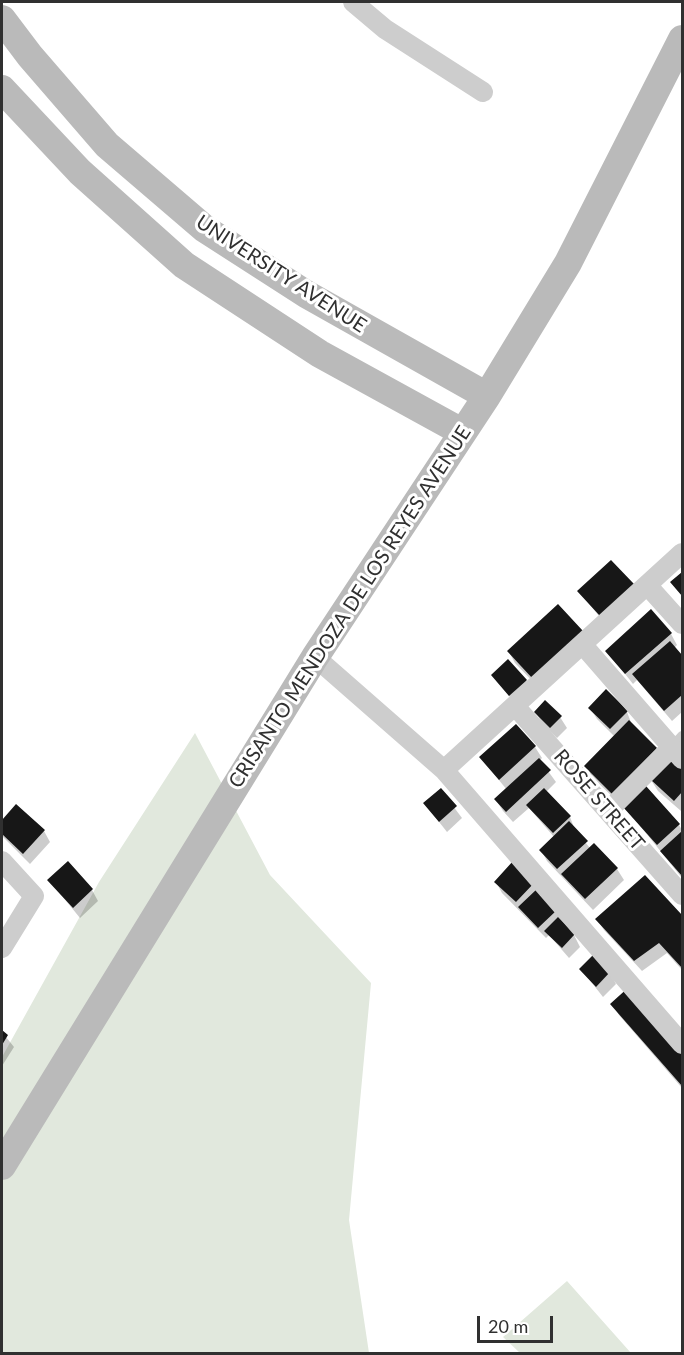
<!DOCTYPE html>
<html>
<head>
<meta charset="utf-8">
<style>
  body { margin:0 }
  #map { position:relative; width:684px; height:1355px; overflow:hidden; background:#fff; font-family:Lato,sans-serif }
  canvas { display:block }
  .frame { position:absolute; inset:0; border:3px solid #303030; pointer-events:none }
  .scale { position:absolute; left:477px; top:1316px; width:76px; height:27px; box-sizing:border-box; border:3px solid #303030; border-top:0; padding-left:8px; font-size:18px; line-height:21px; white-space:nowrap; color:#303030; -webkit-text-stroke:4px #fff; paint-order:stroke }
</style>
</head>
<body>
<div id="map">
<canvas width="684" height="1355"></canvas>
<div class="frame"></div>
<div class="scale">20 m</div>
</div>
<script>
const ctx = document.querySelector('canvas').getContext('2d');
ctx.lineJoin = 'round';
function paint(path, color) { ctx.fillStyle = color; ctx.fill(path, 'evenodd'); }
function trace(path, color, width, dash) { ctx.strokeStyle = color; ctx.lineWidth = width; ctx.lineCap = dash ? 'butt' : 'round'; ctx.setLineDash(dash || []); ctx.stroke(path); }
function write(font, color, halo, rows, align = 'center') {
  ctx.font = font + ' Lato,sans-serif'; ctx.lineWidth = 6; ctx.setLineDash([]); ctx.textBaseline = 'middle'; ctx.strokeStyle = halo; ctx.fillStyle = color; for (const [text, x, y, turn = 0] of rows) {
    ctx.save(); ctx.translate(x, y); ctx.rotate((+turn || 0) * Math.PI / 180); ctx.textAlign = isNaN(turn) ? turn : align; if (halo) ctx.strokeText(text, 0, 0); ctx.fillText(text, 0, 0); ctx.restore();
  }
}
const green = new Path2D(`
  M195 733 270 875 371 983 349 1220 369 1353 2 1354V1057L99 882Z
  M567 1281 631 1353H520L503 1337Z`);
const shadow = new Path2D(`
  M611 562 607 626 579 591Z
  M582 632 540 689 515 663 509 652Z
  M671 634 677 645 674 648 682 657V712L672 721 637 680 633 684 607 651Z
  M493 675 526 681 532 692 517 706Z
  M606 692 627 712 632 725 656 749 663 760 620 804 592 777 586 766 615 737 597 719 590 708Z
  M536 712 560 717 567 728 557 738 542 724Z
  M535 747 542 758 540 760 556 782 546 792 570 817 575 830 590 848 594 845 617 869 624 880 593 910 547 861 541 850 554 837 529 808 513 822 503 811 496 800 507 790 481 758Z
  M669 759 682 770 681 811 658 791 651 780Z
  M441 790 462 818 447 832 425 804Z
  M16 806 44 831 50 842 30 864 2 836V822Z
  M625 807 679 825 682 830V878Z
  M513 863 556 911 574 935 580 947 569 958 549 935 546 938 502 893 496 882Z
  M645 878 682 917V970L667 953 642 971 604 930 597 919Z
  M49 880 92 890 98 901 80 918Z
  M581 969 610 972 616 984 603 997Z
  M612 1004 682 1048V1088L619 1015Z
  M2 1032 14 1047 2 1066Z`);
const building = new Path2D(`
  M611 560 634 584 600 616 577 591Z
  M682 572V596L670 582Z
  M558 604 583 631 533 679 507 651Z
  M651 609 672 633 625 674 605 651Z
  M670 641 682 655V695L664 711 632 674Z
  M508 659 527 680 509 696 491 675Z
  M606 689 628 711 610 729 588 708Z
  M545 700 562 716 550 728 534 712Z
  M629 720 657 748 612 794 584 766Z
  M516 724 536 746 499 780 479 757Z
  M669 757 682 768V792L674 801 650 779Z
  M539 758 551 770 506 812 494 799Z
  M646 786 680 824 657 845 623 807Z
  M441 788 457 806 439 822 423 803Z
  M544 788 571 816 553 833 526 805Z
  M16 804 45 830 23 854 2 834V820Z
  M569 821 588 841 557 869 539 850Z
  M682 831V876L660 851Z
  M594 843 618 868 585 899 561 874Z
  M68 861 93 889 73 908 47 880Z
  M513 861 535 882 516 902 494 882Z
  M645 875 682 915V968L659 943 634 961 595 919Z
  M537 889 557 910 538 928 518 907Z
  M558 917 575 934 562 948 544 931Z
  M594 954 611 971 596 987 579 969Z
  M630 986 682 1046V1086L610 1004Z
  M2 1030 8 1035 2 1045Z`);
const lane = new Path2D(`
  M672 747 682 736`);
const street = new Path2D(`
  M353 2 385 29 483 92
  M647 585 682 624
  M582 644 682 759
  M315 657 444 770 682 1044
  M515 706 682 895
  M444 770 682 553
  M608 811 672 747
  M2 861 34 896 2 948`);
const secondary = new Path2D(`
  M2 19 30 56 107 145 205 229 306 294 487 396
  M2 89 80 172 184 265 320 354 462 432
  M2 1166 315 657 487 396 568 263 682 39`);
const streetNames = [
  ["UNIVERSITY AVENUE",281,274,33],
  ["CRISANTO MENDOZA DE LOS REYES AVENUE",350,607,-57],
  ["ROSE STREET",599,800,49]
];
paint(green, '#e1e8dd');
paint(shadow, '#0003');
paint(building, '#171717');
trace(lane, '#cdcdcd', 10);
trace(street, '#cdcdcd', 20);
trace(secondary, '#bababa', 28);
write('20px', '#303030', '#fff', streetNames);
</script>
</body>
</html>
